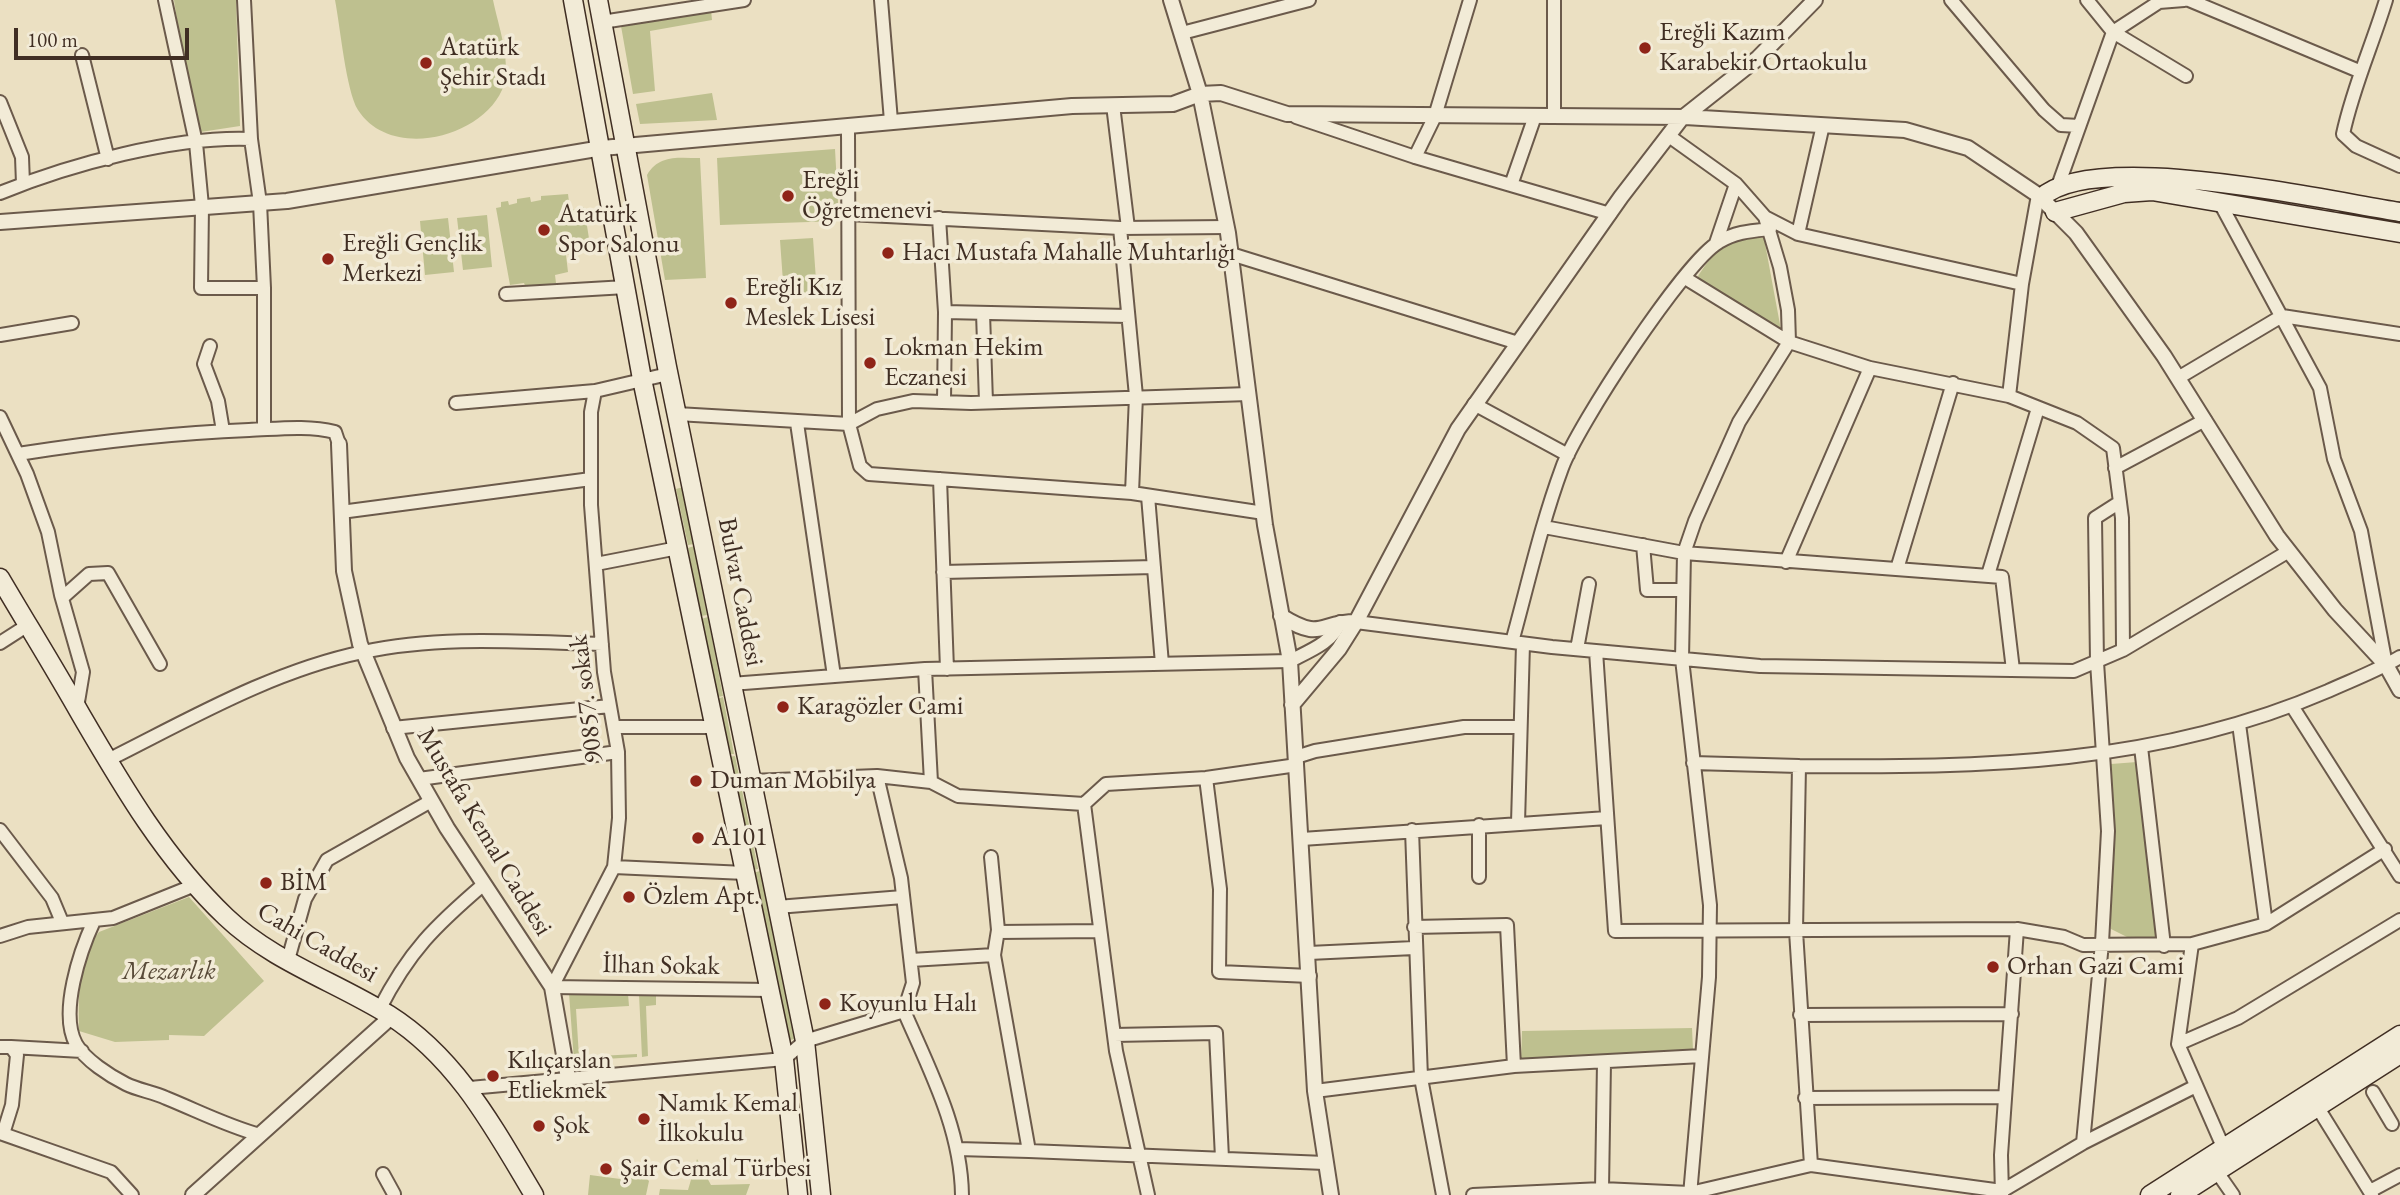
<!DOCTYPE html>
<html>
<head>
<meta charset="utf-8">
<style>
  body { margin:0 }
  #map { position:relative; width:2400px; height:1195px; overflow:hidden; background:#ebe0c2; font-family:"EB Garamond",serif }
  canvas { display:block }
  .scale { position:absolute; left:14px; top:28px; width:175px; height:32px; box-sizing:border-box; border:4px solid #402e23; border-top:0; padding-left:9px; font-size:21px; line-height:24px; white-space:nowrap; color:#402e23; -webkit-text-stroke:5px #f2ebd7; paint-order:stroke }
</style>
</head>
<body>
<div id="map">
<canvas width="2400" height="1195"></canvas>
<div class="scale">100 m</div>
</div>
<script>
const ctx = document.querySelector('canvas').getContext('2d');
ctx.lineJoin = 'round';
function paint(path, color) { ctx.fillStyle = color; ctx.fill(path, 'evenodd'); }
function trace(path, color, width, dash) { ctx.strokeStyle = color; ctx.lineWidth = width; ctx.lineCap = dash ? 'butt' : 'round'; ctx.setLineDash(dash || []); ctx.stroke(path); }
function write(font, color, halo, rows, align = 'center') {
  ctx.font = font + ' "EB Garamond",serif'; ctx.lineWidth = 7; ctx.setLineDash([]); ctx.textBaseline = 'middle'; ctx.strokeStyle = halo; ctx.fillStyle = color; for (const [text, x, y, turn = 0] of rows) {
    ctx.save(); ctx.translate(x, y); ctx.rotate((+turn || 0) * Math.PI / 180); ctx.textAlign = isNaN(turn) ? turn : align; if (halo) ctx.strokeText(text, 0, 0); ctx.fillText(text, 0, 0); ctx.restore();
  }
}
const green = new Path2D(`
  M174 0H236L240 126 194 133Z
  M335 0H493C498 25 513 65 502 90 480 139 390 160 358 110 346 91 340 25 335 0Z
  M711 10 712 20 650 31 655 91 633 94 621 26Z
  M712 93 717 120 640 124 636 104Z
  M835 149 839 221 720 225 717 158Z
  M700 158 706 278 665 280 647 175C659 154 679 158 700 158Z
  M568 194 570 210 584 207 591 251 566 255 568 272 555 275 556 283 526 288 524 283 510 285 496 208 501 207V202L508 201 509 205 517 203V199L530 197 531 202 541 200V196Z
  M487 215 492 267 463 270 457 218Z
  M448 218 454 272 425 275 420 221Z
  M1748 237 1764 238 1781 330 1697 278C1711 255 1722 244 1748 237Z
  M813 238 817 294 784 296 780 240Z
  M683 487 694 544 688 545 676 489Z
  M694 546 707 615 701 616 688 548Z
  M708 617 723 696 718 697 701 619Z
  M723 697 734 754H729L717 699Z
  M735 756 758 869 753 870 729 757Z
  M2137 762 2156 938 2135 941 2111 929V764Z
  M760 871 796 1039 789 1040 753 873Z
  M189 897 264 981 204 1036 169 1035V1040L115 1042 79 1031C79 997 76 959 99 932Z
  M569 993 628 994 629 1006 576 1009 579 1057 637 1054V1057L574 1061Z
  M639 994H656V1005L646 1006 648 1056 642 1057Z
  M1692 1028 1693 1050 1521 1062 1522 1031Z
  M697 1159 711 1185 750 1184 746 1195H659L660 1189 688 1190Z
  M590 1175 628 1180C636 1175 642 1173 649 1181L646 1195H588Z`);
const minor = new Path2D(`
  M244 0 251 139
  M881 0 891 121
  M1554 0V116
  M1951 0 2044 110 2061 125 2079 126
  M2087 0 2113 32 2186 76
  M2189 0 2359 71
  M2386 0C2372 46 2353 87 2343 134L2356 146 2400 166
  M602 22 744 0
  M1182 33 1309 0
  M82 55 108 159
  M0 102 22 157 23 184
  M1113 105 1128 228
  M1296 117 1415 157 1610 214
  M848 128 849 424 877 409 913 401 971 403 1249 394
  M1669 136 1736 184 1765 217 1780 267 1788 310 1789 342 1739 422 1695 521 1684 553 1682 659 1710 905 1709 977 1690 1195
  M1415 157 1435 116 1470 0
  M1511 185 1535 116
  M2058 186 2113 32 2159 2 2184 0
  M0 193C71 164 175 136 251 139L260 203 264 288H201L202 206 196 143 165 0
  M2220 203 2320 388 2334 459 2361 531 2386 665
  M848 214 1120 228 1227 227
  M1765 217 1798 234 2022 284
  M939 218 945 312 944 402
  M1120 228 1136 396 1132 493
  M1798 234 1823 125
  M1716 243 1736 184
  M1231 254 1518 343
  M1685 278 1789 342 1870 368 2009 396 2077 423 2113 448 2122 518 2123 650
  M506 294 626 287
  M945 312 1128 316
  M983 313 986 402
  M0 335 72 323
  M210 346 204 364 218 401 223 431
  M2178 378 2282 316 2400 334
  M595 391 591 412V505L604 672 618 752 619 818 614 867 552 987 770 990
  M2009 396 2022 284 2038 195
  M456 403 595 391 668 374
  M1474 404 1568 455
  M677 414 849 424 860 466 869 474 1132 493 1264 513
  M0 417 27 474 48 532 61 595 83 672 77 708
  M797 423 834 676
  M264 429V288
  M18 454C95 442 171 433 249 430 277 429 307 425 335 432L339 444
  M2115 468 2205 420
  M940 479 947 669
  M1148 496 1162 664
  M341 512 591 479
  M1544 527 1684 553 2002 577 2013 670
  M1643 545 1647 590H1683
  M1786 562 1870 368
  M596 564 678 548
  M1897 569 1953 383
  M943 572 1154 567
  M1988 575 2038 408
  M62 598 89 574 108 573 160 664
  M1356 622 1552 647 1760 666 2074 671 2123 650 2289 551
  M1512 642C1528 584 1541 525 1562 468 1576 428 1684 262 1719 242 1735 232 1751 231 1770 229
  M0 643 28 625
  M1577 649 1589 584
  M1596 651 1615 931 2017 929 2064 937 2083 945 2192 944 2266 924 2385 849
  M925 669 931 782
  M731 684 925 669 1290 661C1307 652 1334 642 1340 622
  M2292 706 2400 876
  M2239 724 2266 924
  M614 727H714
  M393 728 610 706
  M2141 747 2164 946
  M1296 757 1315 751 1464 727H1520
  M108 760C190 719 272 671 363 652 441 635 522 642 602 644
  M1693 763 1799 766 1796 931 1811 1165
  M1799 766C1983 768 2156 765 2328 691 2352 680 2377 671 2400 657
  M877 776 901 878 913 983 904 1011C930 1071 961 1129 962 1195
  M1206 778 1220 889 1219 972 1310 976
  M419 779 618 752
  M751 781 877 776 931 782 958 796 1084 804 1106 784 1206 778 1297 765
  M1084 804 1116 1051 1148 1195
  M1518 823 1523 644
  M0 830 52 898 62 922
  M1412 830 1421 1078 1443 1195
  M1302 839 1607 818
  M614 867 745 873
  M1479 877V825
  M777 907 903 897
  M94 921C80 951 59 1013 76 1044 85 1060 110 1076 126 1084 138 1090 153 1092 166 1098 198 1111 227 1126 260 1135
  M1414 927 1507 925 1514 1066
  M998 932 1100 931
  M0 936 28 927 113 918 195 885
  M2192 944 2178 1044 2224 1149
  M1309 953 1414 948
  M288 960 305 899 327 860 431 801
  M911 960 994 955
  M379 1010C409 951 435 926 484 884
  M1800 1015 2012 1014
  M1114 1035 1216 1033 1222 1158
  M2178 1044 2238 1018 2400 920
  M0 1047H11L17 1055 12 1105 3 1134
  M11 1047 82 1051
  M470 1088 784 1059 805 1041 904 1011
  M1315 1091 1514 1066 1702 1056
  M2373 1092 2392 1124
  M1805 1098 2005 1097
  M2318 1108 2372 1195
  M0 1133 111 1172 132 1195
  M2083 1143 2102 943 2108 831 2097 662 2095 518 2120 502
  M958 1149 1029 1151 994 955 998 930 991 857
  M1029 1151 1325 1163
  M2217 1172 2233 1195
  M383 1174 394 1194
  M1602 1189 1690 1193 1811 1165 2002 1191 2083 1143 2196 1086
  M2370 1191 2400 1175
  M1473 1195 1602 1189 1604 1062
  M2002 1195 2001 1155 2017 929`);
const tertiary = new Path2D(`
  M1171 0 1200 94 1228 233 1265 525 1290 661 1315 1091 1331 1195
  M0 222 287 201 602 148 1072 106 1173 104 1200 94 1221 93 1287 114 1685 117 1905 130 1968 148 2038 195 2076 233 2164 356 2277 536 2335 610 2386 665 2400 690
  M339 444 344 571 360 644 407 758 447 828 552 987 568 1078
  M1281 616C1323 642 1318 622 1356 622
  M1292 705 1339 649 1356 622 1458 429 1621 197 1681 119 1758 58 1815 0
  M193 1195 391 1017`);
const secondary = new Path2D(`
  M573 0 642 379 784 1059 798 1195
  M598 0 667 367 805 1041 821 1195
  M2041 198C2093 148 2328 201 2400 212
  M2055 212 2124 193 2152 191 2400 233
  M0 578C27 624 55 669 81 715 123 787 165 859 226 917 272 961 336 982 389 1015 457 1058 494 1128 534 1195
  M2150 1195 2400 1035
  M2180 1195 2400 1054`);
const markers = [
  [1645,48,7,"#8f2418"],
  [426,63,7,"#8f2418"],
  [788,196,7,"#8f2418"],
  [544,230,7,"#8f2418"],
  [888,253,7,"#8f2418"],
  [328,259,7,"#8f2418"],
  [731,303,7,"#8f2418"],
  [870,363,7,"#8f2418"],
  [783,707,7,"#8f2418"],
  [696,781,7,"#8f2418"],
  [698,838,7,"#8f2418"],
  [266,883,7,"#8f2418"],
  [629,897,7,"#8f2418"],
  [1993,967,7,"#8f2418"],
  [825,1004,7,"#8f2418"],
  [493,1076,7,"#8f2418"],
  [644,1119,7,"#8f2418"],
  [539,1126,7,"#8f2418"],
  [606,1169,7,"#8f2418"]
];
const poiNames = [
  ["Ereğli Kazım",1659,33],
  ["Karabekir Ortaokulu",1659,63],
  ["Atatürk",440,48],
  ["Şehir Stadı",440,78],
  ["Ereğli",802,181],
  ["Öğretmenevi",802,211],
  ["Atatürk",558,215],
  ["Spor Salonu",558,245],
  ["Ereğli Gençlik",342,244],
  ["Merkezi",342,274],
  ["Hacı Mustafa Mahalle Muhtarlığı",902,253],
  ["Ereğli Kız",745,288],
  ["Meslek Lisesi",745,318],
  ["Lokman Hekim",884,348],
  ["Eczanesi",884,378],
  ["Karagözler Cami",797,707],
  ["Duman Mobilya",710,781],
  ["A101",712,838],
  ["BİM",280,883],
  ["Özlem Apt.",643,897],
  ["Orhan Gazi Cami",2007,967],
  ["Koyunlu Halı",839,1004],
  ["Kılıçarslan",507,1061],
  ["Etliekmek",507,1091],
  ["Namık Kemal",658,1104],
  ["İlkokulu",658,1134],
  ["Şok",553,1126],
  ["Şair Cemal Türbesi",620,1169]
];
const streetNames = [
  ["Bulvar Caddesi",740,592,79],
  ["90857. sokak",587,699,-97],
  ["Mustafa Kemal Caddesi",484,832,59],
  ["Cahi Caddesi",317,943,30],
  ["İlhan Sokak",661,966,1]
];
const parkNames = [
  ["Mezarlık",169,972]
];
paint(green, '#bec08f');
trace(minor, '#6b5a4b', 16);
trace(tertiary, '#6b5a4b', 18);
trace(secondary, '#402e23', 21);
trace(minor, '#f2ebd7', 12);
trace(tertiary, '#f2ebd7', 14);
trace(secondary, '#f2ebd7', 18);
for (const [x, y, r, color] of markers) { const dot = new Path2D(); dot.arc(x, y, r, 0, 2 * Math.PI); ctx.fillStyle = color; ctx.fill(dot); trace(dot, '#f2ebd7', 2.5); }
write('26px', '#402e23', '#f2ebd7', poiNames, 'left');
write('26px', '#402e23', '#f2ebd7', streetNames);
write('italic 26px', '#594b39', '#f2ebd7', parkNames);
</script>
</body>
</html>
